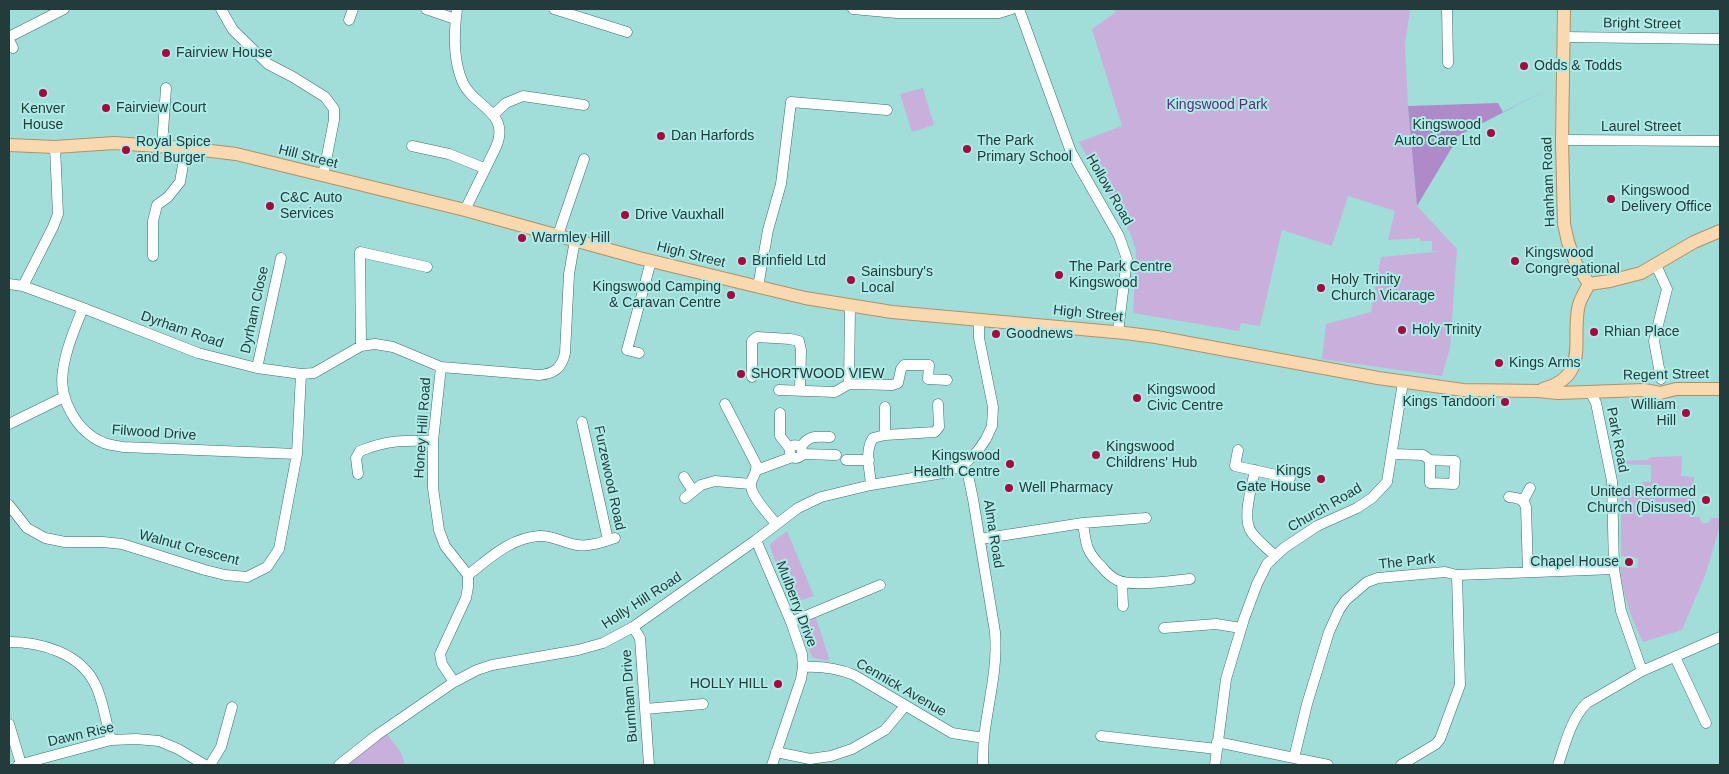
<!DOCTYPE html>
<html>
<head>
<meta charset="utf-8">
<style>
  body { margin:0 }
  #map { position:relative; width:1729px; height:774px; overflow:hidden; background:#a1deda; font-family:Arial,sans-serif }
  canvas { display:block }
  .frame { position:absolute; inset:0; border:10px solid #233c3b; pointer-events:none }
</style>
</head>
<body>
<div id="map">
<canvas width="1729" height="774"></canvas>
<div class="frame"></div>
</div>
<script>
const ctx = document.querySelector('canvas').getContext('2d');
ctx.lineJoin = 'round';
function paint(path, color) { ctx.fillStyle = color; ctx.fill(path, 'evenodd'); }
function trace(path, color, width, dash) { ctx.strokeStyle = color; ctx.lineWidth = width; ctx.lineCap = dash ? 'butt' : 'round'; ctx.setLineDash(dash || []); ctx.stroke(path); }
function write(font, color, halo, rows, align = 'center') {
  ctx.font = font + ' Arial,sans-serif'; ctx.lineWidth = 4; ctx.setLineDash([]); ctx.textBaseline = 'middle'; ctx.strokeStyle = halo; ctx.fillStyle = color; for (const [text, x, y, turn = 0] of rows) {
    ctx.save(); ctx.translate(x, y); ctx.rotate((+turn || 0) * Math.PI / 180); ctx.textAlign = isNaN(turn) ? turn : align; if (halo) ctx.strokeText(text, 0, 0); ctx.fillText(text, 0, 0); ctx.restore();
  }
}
const green = new Path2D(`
  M1114 9H1410L1405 44 1408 106 1417 206 1457 249 1450 348 1442 376 1322 359 1326 324 1371 312 1381 257 1443 251H1432V241H1420V238L1388 240 1395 211 1348 196 1332 246 1282 230 1260 326 1241 323 1239 331 1133 313 1136 250 1130 233 1079 142 1122 126 1092 29 1116 12Z
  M923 88 934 125 912 132 900 94Z
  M1682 456 1681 476 1694 477 1692 517H1699L1702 523H1708L1712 518H1720V525L1706 573 1682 630 1643 642C1630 617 1623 594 1620 567L1637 568 1638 558 1621 556V490H1642V482H1651V465L1618 464 1617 461 1647 460 1652 457Z
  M787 531 814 596 791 604 770 547 771 543Z
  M815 615 830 661 813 658 799 629 800 623Z
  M386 733C393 742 405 754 404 765H344Z`);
const forest = new Path2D(`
  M1550 88 1454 138 1456 143 1451 149 1417 206 1408 106 1498 103 1503 112Z`);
const minor = new Path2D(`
  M221 9 233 30 268 64 293 77 325 97 334 109V120L323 176
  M426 9 455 19
  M457 9C454 31 453 61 463 83 474 107 511 112 496 147L465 210
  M554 9 627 32
  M853 9 897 13H999L1012 9
  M1019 9 1071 152 1119 236 1127 259 1118 332
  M1447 9 1448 63
  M349 20 353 9
  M9 37 64 9
  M1563 37 1720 39
  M9 40 13 48
  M493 115 506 103 523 96 584 105
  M1562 140 1720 141
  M162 146 166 88
  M412 146 449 154 484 168
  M558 235 584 159
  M153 256V221L157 205 168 197 180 182 186 148
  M1656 265 1667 289 1654 341 1661 379
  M9 284 23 286 83 308 198 353 257 368 301 374 314 373 361 346 375 344 393 347 441 367 539 375C554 374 562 368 565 353L569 274 575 240
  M23 286 53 227 58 214 55 147
  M758 287 768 230 781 184 791 102 887 110
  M850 306 849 384 892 385 898 383 901 369 904 365H929L928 379 947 380
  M83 308C75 328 66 349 63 370 58 399 77 432 104 443 110 445 117 446 123 447L297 454
  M361 346 360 252 427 267
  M639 353 627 350 651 261
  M441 367 433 441V488L439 530 445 546 468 575V587L466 598 440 654 442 664 454 682
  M257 368 281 258
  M752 377V341L757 337 790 339 799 341 801 350 800 390
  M779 390 835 392 849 384
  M1590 391 1596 403 1612 481 1614 569 1621 611 1642 671
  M725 404 756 464C758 472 753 475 751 483 749 495 769 514 776 524
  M780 413V436L790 449
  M582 422 608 540
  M9 424 64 397
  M885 435V407
  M801 447C809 434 817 437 830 437
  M1238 450 1235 466 1290 478
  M803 454 836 455
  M1393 454 1423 455 1430 460 1455 461 1454 484 1430 483V460
  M846 460H869
  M963 465 968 475 973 499 995 632C998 670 988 701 984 738 983 747 983 756 983 765
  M757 470 792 457C796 459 799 458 803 454L801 447C792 442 787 449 792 457
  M1255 470C1252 487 1241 519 1252 533 1258 541 1267 548 1275 556
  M358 474 356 458 360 451C387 440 405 440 433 441
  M684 477 693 491
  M871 485C870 469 864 452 873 438L885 435 935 432 939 427 938 404
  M1509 497C1517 498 1523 498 1526 507L1528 571
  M685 498 701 485 715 481 751 484
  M1523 501 1530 488
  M9 505 27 528 45 538 65 542H103L122 544 205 570 225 575 247 577 267 567 279 549 297 454 301 374
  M1083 523C1086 544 1086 552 1102 567 1106 572 1111 577 1117 580 1131 587 1172 581 1190 579
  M980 539 1083 523 1146 518
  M756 540 791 622 802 654 803 667 801 679 772 765
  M468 575C490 558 510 538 539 536 552 535 564 543 577 545 589 547 603 542 615 538
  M1122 582 1123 606
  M791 622 880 585
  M633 627 640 638 649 765
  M1164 628 1216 624 1241 628
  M9 642C41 642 80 653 95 684 103 699 106 723 111 740
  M1675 657 1706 723
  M803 667C822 666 837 668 854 675L952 733 984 738
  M645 709 703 704
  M9 724 21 764
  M1101 736 1217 749
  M1217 742 1328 765
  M776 752 810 759 831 756 852 749 885 730 905 706
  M1294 758 1307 704 1329 632 1339 610 1346 600 1367 582 1378 578 1445 572 1457 575 1614 569
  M18 765 111 740 136 739 159 741 178 749 205 765
  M210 765 221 747 232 707
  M339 765 377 735 454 682 477 670 492 665 578 650 603 643 633 627 756 540 798 508 821 497 871 485 943 473 963 465 977 452 986 439 992 426 993 407 979 338V319
  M1215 765 1226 679 1244 619 1257 584 1267 564 1284 548 1317 526 1357 508 1372 498 1387 482 1403 382
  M1401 765 1436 744 1440 739 1460 685 1457 575
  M1558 765C1565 745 1571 718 1587 703L1642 671 1720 637`);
const major = new Path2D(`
  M1564 9 1562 140 1564 224 1568 242 1576 264 1589 284
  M9 145 55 147 114 143 186 148 236 154 465 210 639 258 805 298 892 312 1125 333 1156 337 1378 378 1463 390 1538 391 1558 393 1644 390 1660 393 1676 389H1720
  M1589 284 1610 281 1641 273 1694 242 1720 231
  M1543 389C1589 376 1572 344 1578 309 1579 300 1585 292 1589 284`);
const markers = [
  [166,53,5,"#a4093f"],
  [1524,66,5,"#a4093f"],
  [43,93,5,"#a4093f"],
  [106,108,5,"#a4093f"],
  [1491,133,5,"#a4093f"],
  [661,136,5,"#a4093f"],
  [967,149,5,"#a4093f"],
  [126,150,5,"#a4093f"],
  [1611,199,5,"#a4093f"],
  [270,206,5,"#a4093f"],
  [625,215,5,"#a4093f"],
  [522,238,5,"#a4093f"],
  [742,261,5,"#a4093f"],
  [1515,261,5,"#a4093f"],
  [1059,275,5,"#a4093f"],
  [851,280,5,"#a4093f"],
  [1321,288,5,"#a4093f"],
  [731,295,5,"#a4093f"],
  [1402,330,5,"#a4093f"],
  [1594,332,5,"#a4093f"],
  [996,334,5,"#a4093f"],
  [1499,363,5,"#a4093f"],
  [741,374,5,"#a4093f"],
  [1137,398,5,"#a4093f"],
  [1505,402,5,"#a4093f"],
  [1686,413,5,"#a4093f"],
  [1096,455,5,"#a4093f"],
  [1010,464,5,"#a4093f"],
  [1321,479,5,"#a4093f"],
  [1009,488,5,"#a4093f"],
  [1706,500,5,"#a4093f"],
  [1629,562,5,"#a4093f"],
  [778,684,5,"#a4093f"]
];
const streetNames = [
  ["Bright Street",1642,24,1],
  ["Laurel Street",1641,127],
  ["Hill Street",308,157,14],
  ["Hanham Road",1549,182,-92],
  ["Hollow Road",1109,190,60],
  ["High Street",691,255,14],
  ["Dyrham Close",255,310,-78],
  ["High Street",1088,314,6],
  ["Dyrham Road",182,330,19],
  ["Regent Street",1666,375,-1],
  ["Honey Hill Road",423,428,-86],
  ["Filwood Drive",154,433,4],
  ["Park Road",1617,440,79],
  ["Furzewood Road",609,478,78],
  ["Church Road",1325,508,-30],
  ["Alma Road",993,534,81],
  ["Walnut Crescent",189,548,15],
  ["The Park",1407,562,-6],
  ["Holly Hill Road",642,601,-33],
  ["Mulberry Drive",796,604,69],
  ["Cennick Avenue",901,688,30],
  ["Burnham Drive",630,696,-94],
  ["Dawn Rise",81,735,-13]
];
const poiNames = [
  ["Fairview House",176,53],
  ["Odds & Todds",1534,66],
  ["Fairview Court",116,108],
  ["Kenver",43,109,"center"],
  ["House",43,125,"center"],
  ["Kingswood",1481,125,"right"],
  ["Auto Care Ltd",1481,141,"right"],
  ["Dan Harfords",671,136],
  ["The Park",977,141],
  ["Primary School",977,157],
  ["Royal Spice",136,142],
  ["and Burger",136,158],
  ["Kingswood",1621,191],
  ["Delivery Office",1621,207],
  ["C&C Auto",280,198],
  ["Services",280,214],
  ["Drive Vauxhall",635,215],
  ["Warmley Hill",532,238],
  ["Kingswood",1525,253],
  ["Congregational",1525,269],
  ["Brinfield Ltd",752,261],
  ["The Park Centre",1069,267],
  ["Kingswood",1069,283],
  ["Sainsbury's",861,272],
  ["Local",861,288],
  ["Holy Trinity",1331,280],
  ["Church Vicarage",1331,296],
  ["Kingswood Camping",721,287,"right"],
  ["& Caravan Centre",721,303,"right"],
  ["Holy Trinity",1412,330],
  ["Rhian Place",1604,332],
  ["Goodnews",1006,334],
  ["Kings Arms",1509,363],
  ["SHORTWOOD VIEW",751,374],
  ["Kingswood",1147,390],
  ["Civic Centre",1147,406],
  ["Kings Tandoori",1495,402,"right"],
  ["William",1676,405,"right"],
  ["Hill",1676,421,"right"],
  ["Kingswood",1106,447],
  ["Childrens' Hub",1106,463],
  ["Kingswood",1000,456,"right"],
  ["Health Centre",1000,472,"right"],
  ["Kings",1311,471,"right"],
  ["Gate House",1311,487,"right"],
  ["Well Pharmacy",1019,488],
  ["United Reformed",1696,492,"right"],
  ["Church (Disused)",1696,508,"right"],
  ["Chapel House",1619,562,"right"],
  ["HOLLY HILL",768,684,"right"]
];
const parkNames = [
  ["Kingswood Park",1217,105]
];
paint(green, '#c9afdc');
paint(forest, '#af8ac8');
trace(minor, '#35716e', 11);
trace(major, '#ae9265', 14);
trace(minor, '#fff', 10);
trace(major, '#fbd9b0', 12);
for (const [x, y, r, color] of markers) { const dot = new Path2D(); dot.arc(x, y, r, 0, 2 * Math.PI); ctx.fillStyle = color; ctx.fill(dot); trace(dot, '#aeebe7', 2); }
write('14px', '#233c3b', '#aeebe7', streetNames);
write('14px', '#233c3b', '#aeebe7', poiNames, 'left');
write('14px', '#5b2d77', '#aeebe7', parkNames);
</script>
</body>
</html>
